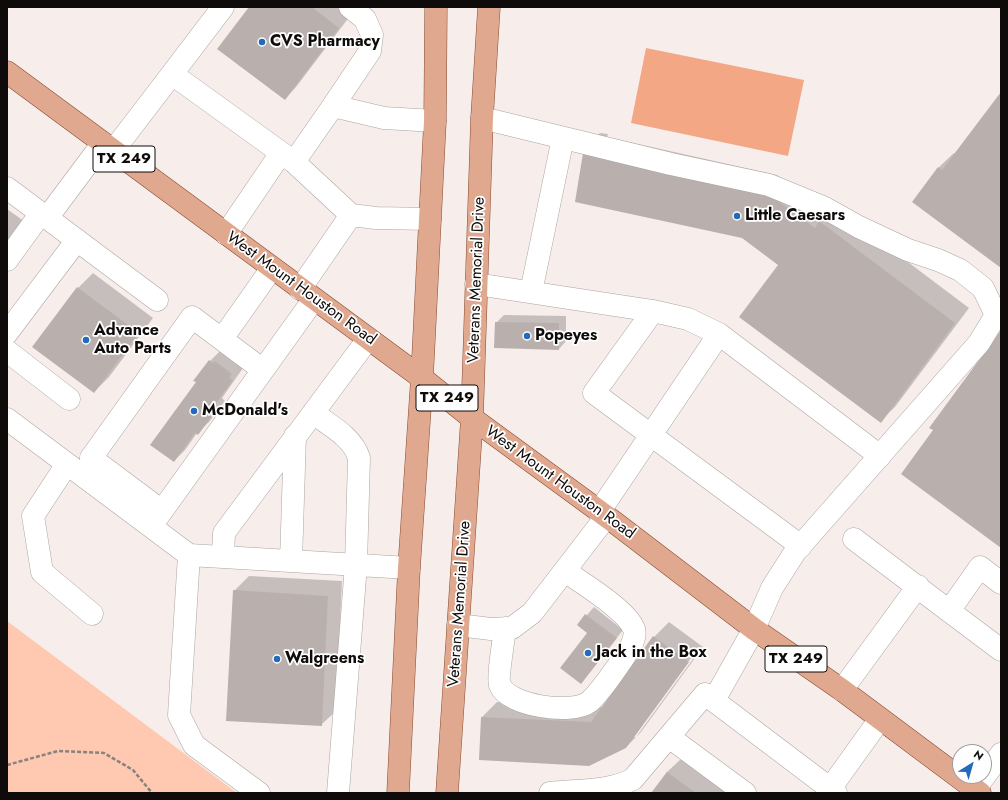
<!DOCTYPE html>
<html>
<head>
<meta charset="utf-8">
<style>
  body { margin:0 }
  #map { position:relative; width:1008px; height:800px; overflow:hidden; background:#f7eeeb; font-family:Jost,sans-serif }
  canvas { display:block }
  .frame { position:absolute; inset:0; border:8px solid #0e0b0a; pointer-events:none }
  .north { position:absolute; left:952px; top:744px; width:40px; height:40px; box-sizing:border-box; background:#fefefe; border:1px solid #9e9d9c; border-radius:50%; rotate:37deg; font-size:11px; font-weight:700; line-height:16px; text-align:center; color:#0e0b0a }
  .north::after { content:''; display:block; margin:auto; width:14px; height:18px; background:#236aba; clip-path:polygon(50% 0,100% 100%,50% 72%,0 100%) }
</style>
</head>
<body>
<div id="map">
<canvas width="1008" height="800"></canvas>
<div class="frame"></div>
<div class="north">N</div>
</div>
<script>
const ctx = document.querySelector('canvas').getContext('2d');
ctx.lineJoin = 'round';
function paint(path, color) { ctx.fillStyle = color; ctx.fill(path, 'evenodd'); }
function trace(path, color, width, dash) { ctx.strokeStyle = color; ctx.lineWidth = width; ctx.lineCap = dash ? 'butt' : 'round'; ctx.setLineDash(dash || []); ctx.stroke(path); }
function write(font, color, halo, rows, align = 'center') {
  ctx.font = font + ' Jost,sans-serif'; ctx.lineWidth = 3.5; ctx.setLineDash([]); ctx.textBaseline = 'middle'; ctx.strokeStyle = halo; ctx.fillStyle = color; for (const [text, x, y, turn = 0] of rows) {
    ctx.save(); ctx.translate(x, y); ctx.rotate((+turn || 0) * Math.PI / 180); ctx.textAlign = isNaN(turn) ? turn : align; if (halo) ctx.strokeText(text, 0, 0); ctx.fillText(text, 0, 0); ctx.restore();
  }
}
const green = new Path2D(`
  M7 621 237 793H7Z`);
const forest = new Path2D(`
  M646 48 804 80 788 156 631 123Z`);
const shadow = new Path2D(`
  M250 7H338L350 16 296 87 285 99Z
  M1001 94V267L913 201 939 167 954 153 956 154Z
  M600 133 608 134 607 137 777 175 829 213 835 207 969 308 895 407 880 421 779 265 743 237 585 148Z
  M7 209 28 224 7 252Z
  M93 273 153 318 109 377 94 392 34 347 78 288Z
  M504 315 566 316V341L559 349 496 323Z
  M221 350 243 368 222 398 225 401 209 422 197 433 185 450 174 461 197 382 210 361Z
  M249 576 342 581 336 711 321 725 234 591Z
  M594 607 623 630 581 683 588 633 578 625Z
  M669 622 703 647 641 732 626 747 480 759 482 717 497 702 602 707 654 637ZM691 658 693 659 636 737H634Z
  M682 758 731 793H652L667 772Z`);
const building = new Path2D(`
  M249 7H312L339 28 285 100 217 49Z
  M1001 92V268L912 202 938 167 942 170Z
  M584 147 762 189 815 228 819 221 955 323 881 423 739 317 778 265 742 238 575 202Z
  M77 287 139 333 94 393 32 347Z
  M495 322 559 323V350L494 348Z
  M1001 330V548L901 474 933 430 929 428Z
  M209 360 213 363 215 361 232 374 229 378 233 380 211 410 215 412 198 435 195 433 174 462 150 445 196 382 193 381Z
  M233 590 328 596 322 726 226 721Z
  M585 614 617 638 581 684 560 668 587 633 577 625Z
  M653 636 689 662 626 748 589 766 479 760 481 717 591 722Z
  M667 772 696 793H651Z`);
const path = new Path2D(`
  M7 765 58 751 104 753 133 770 152 793`);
const minor = new Path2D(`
  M172 74 223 7
  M333 106 370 51 372 35 365 19 350 7
  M482 118 671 164 769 185 825 208 859 227 908 250 938 260 960 270 983 288 996 315 979 343 795 552 772 588 754 629 714 700
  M113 151 172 74 294 162 333 106 384 118 435 121
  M294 162 351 215 376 218 430 219
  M7 188 157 300
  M47 218 103 143
  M226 234 281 153
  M7 260 41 213
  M476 284 653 311 688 319 719 334 599 512
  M300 289 351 215
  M531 292 563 138
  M653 311 594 393 801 546
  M7 333 77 240
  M719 334 880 456
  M222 339 272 268
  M7 351 69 399
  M313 413C329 425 353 437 359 458L356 565 338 793
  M7 419 189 555 179 715 194 745 259 793
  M67 464 33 516 42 572 92 614
  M162 511 91 458 192 317 263 370
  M154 522 314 299
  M854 539 949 611 980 567 1001 583
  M189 555 409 568
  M223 557 224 533 368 339
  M291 561 295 436
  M949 611 1001 650
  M458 625 491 629 512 628 532 613 606 517
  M505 628C504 638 497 679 500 685 508 706 572 715 589 702 600 693 623 659 631 646 633 642 636 633 634 629 627 610 582 583 565 571
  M842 690 918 586
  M669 737 745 793
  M975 789 1001 754
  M550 793C577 790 609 792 633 779L705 694 836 793
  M827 793 880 719`);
const major = new Path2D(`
  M7 72 422 378 472 418 614 522 754 629 842 690 980 793
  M398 793 409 568 422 378 435 121 436 7
  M447 793 472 418 482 118 489 7`);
const markers = [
  [262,42,4,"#236aba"],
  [737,216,4,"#236aba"],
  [527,336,4,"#236aba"],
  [86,340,4,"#236aba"],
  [194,411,4,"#236aba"],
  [588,653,4,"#236aba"],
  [277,659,4,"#236aba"]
];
const shields = [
  [124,159,62],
  [447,398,62],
  [796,659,62]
];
const shieldNames = [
  ["TX 249",124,159],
  ["TX 249",447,398],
  ["TX 249",796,659]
];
const poiNames = [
  ["CVS Pharmacy",270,42],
  ["Little Caesars",745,216],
  ["Advance",94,331],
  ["Auto Parts",94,349],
  ["Popeyes",535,336],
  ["McDonald's",202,411],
  ["Jack in the Box",596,653],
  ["Walgreens",285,659]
];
const streetNames = [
  ["Veterans Memorial Drive",477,280,-88],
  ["West Mount Houston Road",301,289,36],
  ["West Mount Houston Road",560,483,36],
  ["Veterans Memorial Drive",460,604,-86]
];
paint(green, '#ffc8b1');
paint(forest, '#f4a784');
paint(shadow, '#0003');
paint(building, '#b9b0ad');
trace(minor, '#aca4a0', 23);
trace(major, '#884b30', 23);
trace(path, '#888280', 2.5, [4, 2]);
trace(minor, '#fff', 22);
trace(major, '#dfa88f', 22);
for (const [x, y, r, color] of markers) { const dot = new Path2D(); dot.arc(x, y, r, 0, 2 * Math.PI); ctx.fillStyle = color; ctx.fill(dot); trace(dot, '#fefefe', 1.5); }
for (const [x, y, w] of shields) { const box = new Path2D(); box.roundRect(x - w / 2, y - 13, w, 26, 3); ctx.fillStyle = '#fefefe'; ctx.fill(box); trace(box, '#0e0b0a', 1); }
write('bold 15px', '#0e0b0a', null, shieldNames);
write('bold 16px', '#0e0b0a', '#fefefe', poiNames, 'left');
write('16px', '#0e0b0a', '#fefefe', streetNames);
</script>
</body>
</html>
